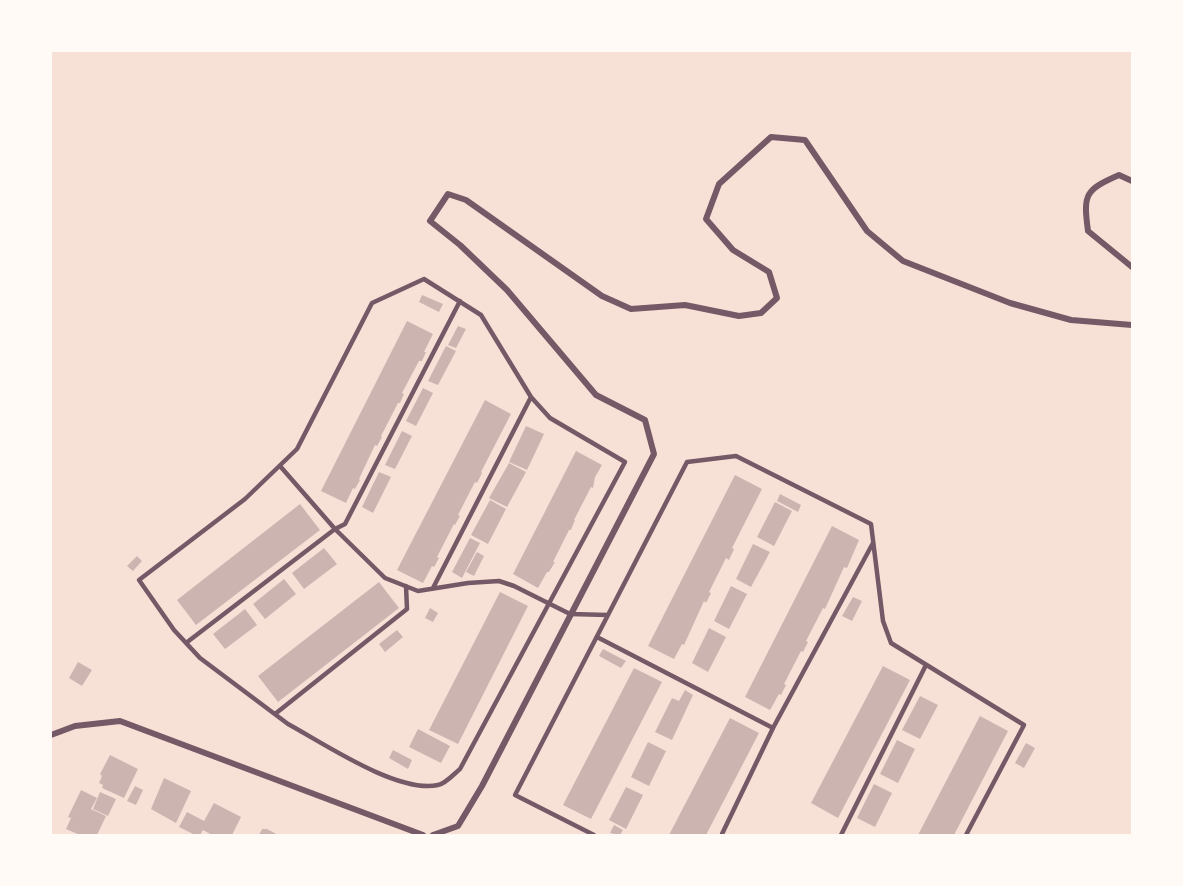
<!DOCTYPE html>
<html>
<head>
<meta charset="utf-8">
<style>
  body { margin:0 }
  #map { position:relative; width:1183px; height:886px; overflow:hidden; background:#f7e1d7; font-family:"Golos Text",sans-serif }
  canvas { display:block }
  .frame { position:absolute; inset:0; border:52px solid #fffaf5; pointer-events:none }
</style>
</head>
<body>
<div id="map">
<canvas width="1183" height="886"></canvas>
<div class="frame"></div>
</div>
<script>
const ctx = document.querySelector('canvas').getContext('2d');
ctx.lineJoin = 'round';
function paint(path, color) { ctx.fillStyle = color; ctx.fill(path, 'evenodd'); }
function trace(path, color, width, dash) { ctx.strokeStyle = color; ctx.lineWidth = width; ctx.lineCap = dash ? 'butt' : 'round'; ctx.setLineDash(dash || []); ctx.stroke(path); }
const building = new Path2D(`
  M422 295 443 304 439 312 419 302Z
  M407 321 433 334 424 352H426L422 361H419L402 393 404 394 400 403H398L381 436 382 437 377 446 375 445 359 479 360 480 355 489 353 488 346 503 321 491Z
  M458 326 466 329 456 348 448 345Z
  M446 346 456 351 438 385 428 381Z
  M423 388 433 393 416 426 406 421Z
  M485 400 511 414 481 472 482 473 477 483 475 482 458 515 460 516 455 525 454 524 437 557 439 558 434 567 432 566 423 583 397 570Z
  M526 426 544 434 527 470 509 462Z
  M402 431 412 436 395 469 385 465Z
  M576 451 602 465 595 477 593 488 591 487 574 520H575L571 530H569L553 562H555L549 572H547L538 588 513 574Z
  M509 463 526 472 507 507 489 498Z
  M379 472 391 477 373 513 362 507Z
  M735 475 762 489 732 548 734 549 729 560 726 558 709 592 711 593 706 603 704 601 684 645 682 644 674 659 648 646Z
  M780 494 801 505 798 512 777 501Z
  M490 500 506 509 488 544 471 535Z
  M775 502 792 511 774 546 757 537Z
  M300 504 320 530 196 625 177 600Z
  M832 526 859 540 847 568 844 567 825 609 823 608 806 641 808 642 803 652 801 651 784 684 786 685 781 695 779 694 770 710 745 697Z
  M470 538 480 543 462 578 452 572Z
  M753 544 770 552 751 587 736 579Z
  M324 548 337 564 304 589 292 573Z
  M477 552 484 556 474 576 466 572Z
  M137 556 142 561 133 571 127 566Z
  M284 579 296 594 265 619 253 604Z
  M379 582 399 608 278 702 258 676Z
  M731 586 747 594 729 629 714 621Z
  M500 592 528 606 458 744 429 730Z
  M853 597 862 601 852 621 842 616Z
  M430 608 438 613 433 622 425 618Z
  M245 609 257 625 225 649 213 634Z
  M709 628 726 637 708 672 692 663Z
  M397 630 403 637 385 652 379 644Z
  M603 649 626 661 621 668 599 656Z
  M78 662 92 670 82 686 69 678Z
  M883 666 910 680 838 818 811 803Z
  M634 668 662 682 591 819 563 805Z
  M685 690 693 695 672 740 655 732 672 698 679 701Z
  M920 696 938 705 920 739 902 730Z
  M980 716 1008 731 954 835H918Z
  M730 718 759 733 706 835H669Z
  M418 729 450 746 441 763 409 747Z
  M897 740 915 749 898 783 880 774Z
  M648 742 666 751 649 786 631 777Z
  M1026 743 1035 748 1024 768 1015 763Z
  M393 750 412 760 408 769 389 758Z
  M110 755 138 769 124 798 102 788 103 785 99 783 102 776 100 774Z
  M164 778 191 791 176 823 151 809Z
  M874 784 892 793 875 827 857 818Z
  M135 786 143 790 136 805 127 801Z
  M626 787 643 795 626 829 609 820Z
  M81 790 97 798 91 809 106 816 97 835H80L66 829 71 818 68 817Z
  M100 792 116 799 108 816 93 809Z
  M214 803 241 817 232 835H212L203 830 200 835H195L179 827 187 812 204 821Z
  M614 825 623 830 620 835 610 833Z
  M262 829H267L278 835H259Z`);
const service = new Path2D(`
  M424 279 481 315 531 397 550 418 625 462 460 769C454 774 445 784 438 785 398 794 323 743 288 724L200 658 174 630 139 580 245 499 297 449 372 303Z
  M280 466 335 529 385 578 418 591 468 583 499 581 514 586 570 614 608 615
  M433 588 531 397
  M597 637 773 728
  M186 643 335 529 345 524 460 301
  M275 714 407 609 406 586
  M722 834 773 728 873 543
  M594 835 515 795 687 462 736 456 871 524 883 621 891 643 1024 725 966 835
  M841 835 926 665`);
const minor = new Path2D(`
  M1132 181 1119 175C1085 190 1083 194 1088 231L1132 267
  M51 735 75 726 120 721 423 835
  M433 835 458 826 482 786 654 454 645 420 596 395 507 290 460 245 430 221 448 194 466 200 602 296 631 309 685 305 739 316 761 313 777 298 769 272 733 250 706 219 719 184 771 137 805 140 867 231 903 261 1010 303 1071 320 1132 325`);
paint(building, '#ccb4b1');
trace(service, '#755966', 4.5);
trace(minor, '#755966', 6);
</script>
</body>
</html>
